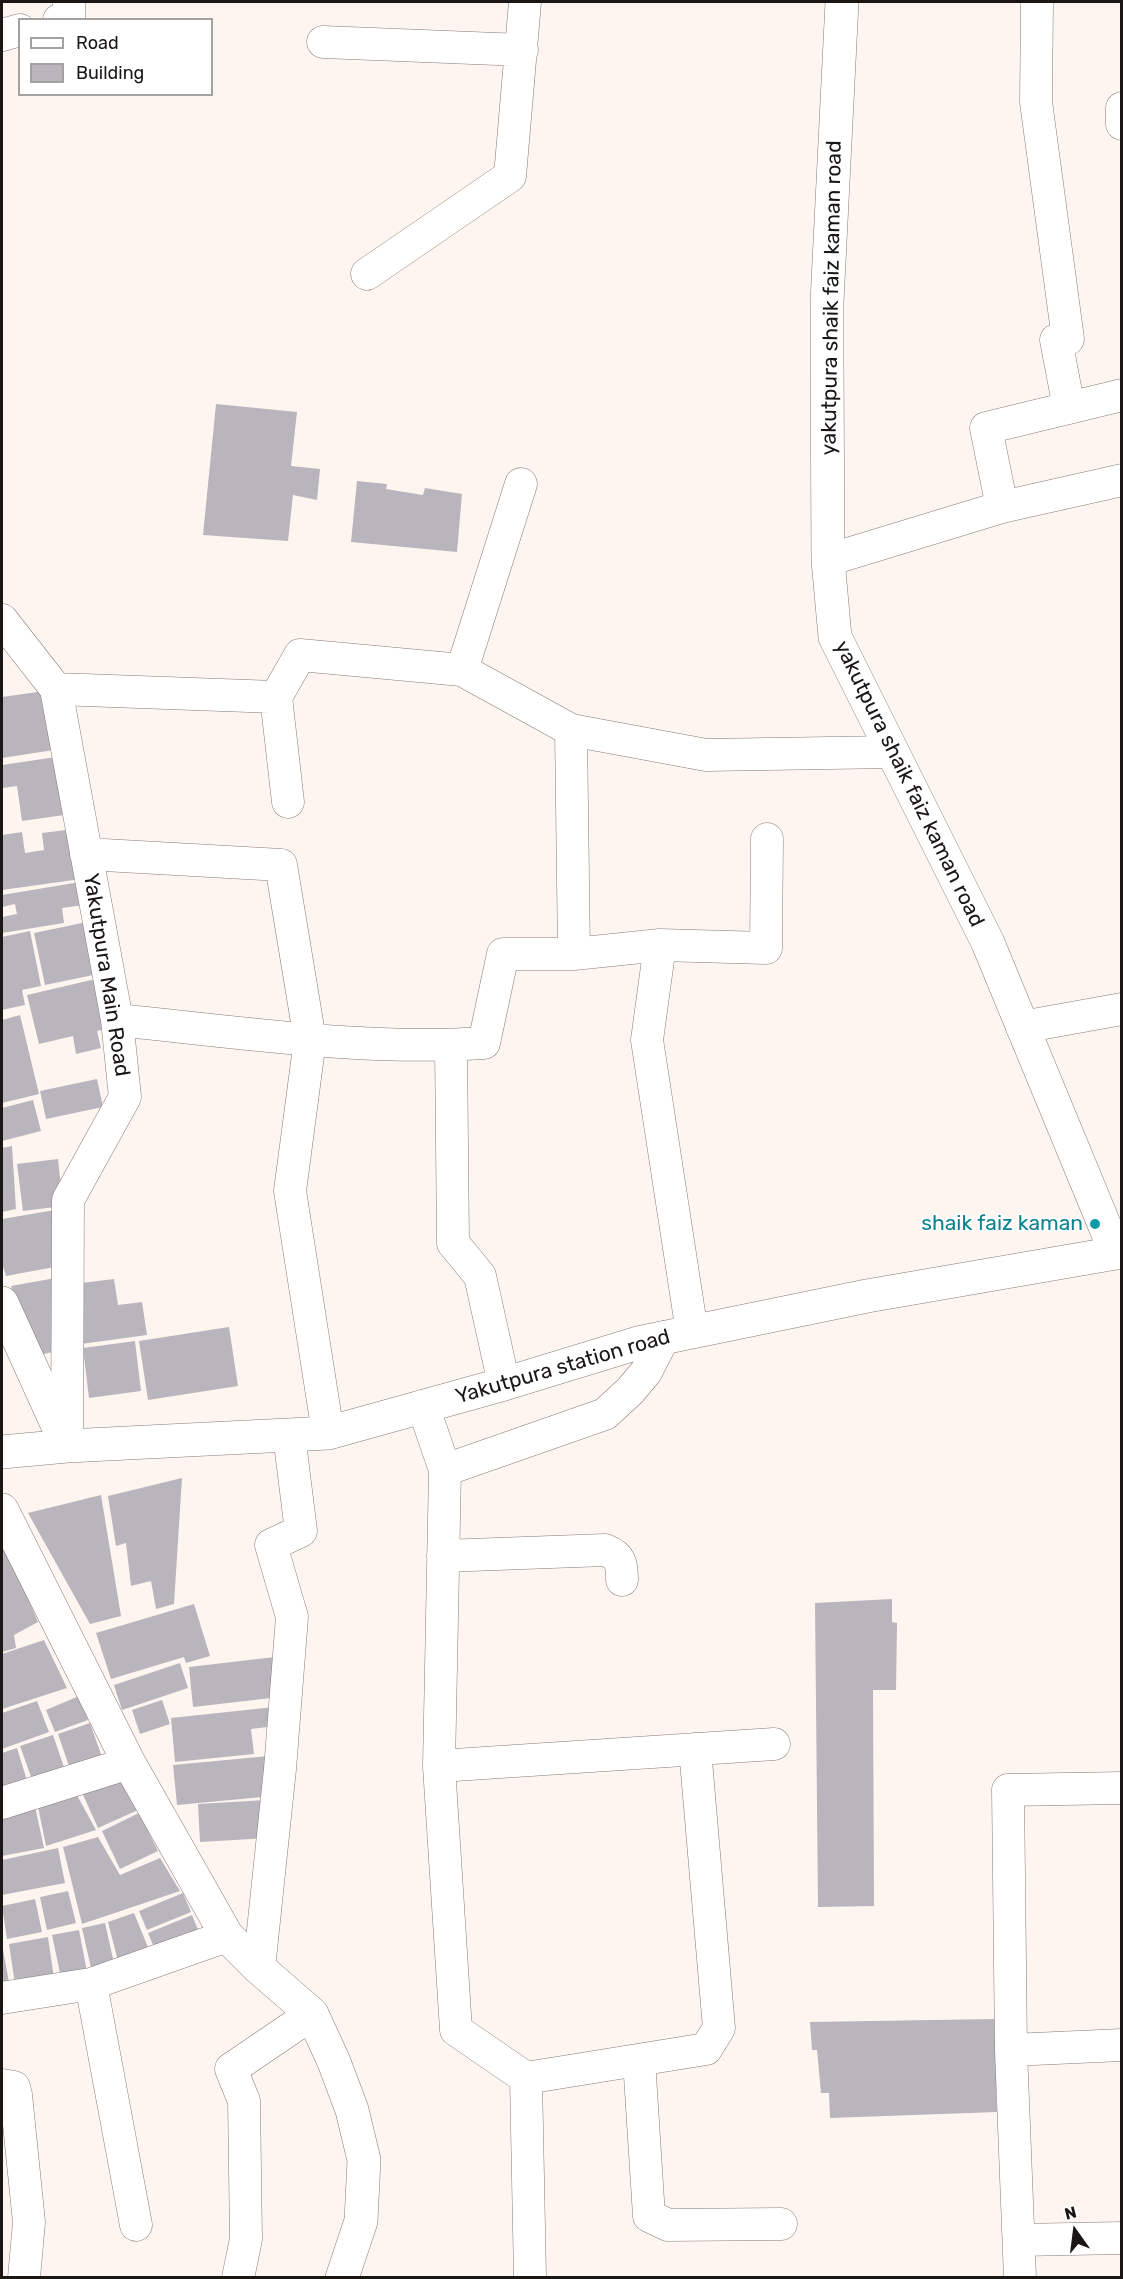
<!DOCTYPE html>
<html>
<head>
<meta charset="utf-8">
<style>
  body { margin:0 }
  #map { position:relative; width:1123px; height:2279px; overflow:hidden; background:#fff5f0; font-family:Rubik,sans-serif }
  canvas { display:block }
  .frame { position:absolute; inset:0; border:3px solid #191614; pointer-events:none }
  .legend { position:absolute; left:18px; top:18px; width:195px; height:78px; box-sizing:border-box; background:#fff; border:2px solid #a3a2a1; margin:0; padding:8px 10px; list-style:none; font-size:18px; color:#191614 }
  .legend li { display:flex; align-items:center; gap:12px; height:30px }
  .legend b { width:30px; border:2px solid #a3a2a1 }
  .north { position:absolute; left:1045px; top:2201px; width:60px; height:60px; -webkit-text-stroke:4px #fff; paint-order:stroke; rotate:346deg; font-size:16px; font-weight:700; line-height:24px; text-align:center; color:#191614 }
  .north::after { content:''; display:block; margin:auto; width:21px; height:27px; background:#191614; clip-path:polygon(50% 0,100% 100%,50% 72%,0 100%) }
</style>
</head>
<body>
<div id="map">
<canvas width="1123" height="2279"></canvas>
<div class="frame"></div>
<ul class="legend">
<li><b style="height:8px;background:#fff"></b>Road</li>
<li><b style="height:16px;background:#b8b5bd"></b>Building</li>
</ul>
<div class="north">N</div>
</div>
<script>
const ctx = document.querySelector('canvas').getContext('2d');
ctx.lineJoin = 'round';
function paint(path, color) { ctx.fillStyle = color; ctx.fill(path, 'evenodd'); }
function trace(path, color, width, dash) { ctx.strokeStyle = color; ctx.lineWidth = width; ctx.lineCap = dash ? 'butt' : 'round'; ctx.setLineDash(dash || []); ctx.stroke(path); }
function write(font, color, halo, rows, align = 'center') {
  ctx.font = font + ' Rubik,sans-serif'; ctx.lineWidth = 4.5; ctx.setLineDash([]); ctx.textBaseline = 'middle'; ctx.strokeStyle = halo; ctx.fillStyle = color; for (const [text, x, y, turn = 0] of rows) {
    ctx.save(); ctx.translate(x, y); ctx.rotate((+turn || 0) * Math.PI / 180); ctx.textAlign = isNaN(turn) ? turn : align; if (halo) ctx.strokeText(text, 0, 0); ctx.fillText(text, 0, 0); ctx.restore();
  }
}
const building = new Path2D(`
  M216 404 297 412 291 466 320 469 317 500 293 495 288 541 203 535Z
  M357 481 387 484 386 489 423 495 425 488 462 494 457 552 351 542Z
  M52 690 60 749 2 758V697Z
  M63 756 71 814 22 821 17 786 2 788V765Z
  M74 829 81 879 2 890V835L22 832 25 853 44 850 42 833Z
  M80 882 84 905 62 908 64 923 2 933V917L17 914 15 904 2 907V895Z
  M87 922 98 974 45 985 34 933Z
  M30 931 41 986 22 990 25 1005 2 1010V937Z
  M100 978 112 1027 97 1031 101 1048 76 1054 73 1036 39 1044 27 995Z
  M20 1015 39 1094 2 1103V1020Z
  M97 1079 103 1107 46 1119 40 1091Z
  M33 1100 41 1131 2 1141V1108Z
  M12 1146 16 1209 2 1212V1148Z
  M58 1159 63 1206 23 1211 17 1164Z
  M61 1209 60 1266 6 1276 2 1263V1219Z
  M61 1277 60 1350 36 1356 11 1286Z
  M114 1279 118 1305 142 1302 147 1335 81 1344 73 1284Z
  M229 1327 238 1386 148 1400 139 1341Z
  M135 1341 141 1391 89 1398 83 1348Z
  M182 1478 174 1604 156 1609 151 1581 131 1586 126 1543 116 1546 108 1496Z
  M101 1495 121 1616 90 1624 28 1513Z
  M2 1538 38 1622 14 1635 16 1648 2 1652Z
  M892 1599V1622L897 1623 896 1690H873L874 1906 818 1907 815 1603Z
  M194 1604 210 1656 186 1663 184 1657 111 1679 96 1633Z
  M44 1640 67 1688 2 1709V1654Z
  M275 1657 280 1697 193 1707 189 1667Z
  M180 1663 188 1688 122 1710 114 1685Z
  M79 1696 88 1720 55 1732 46 1710Z
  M162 1700 170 1724 140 1734 132 1710Z
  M37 1701 49 1732 2 1749V1713Z
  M274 1707 276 1726 251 1729 254 1754 175 1762 171 1718Z
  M90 1723 103 1760 71 1772 58 1734Z
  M53 1735 66 1773 34 1785 20 1746Z
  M17 1748 29 1787 2 1795V1753Z
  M269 1756 273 1796 177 1805 173 1765Z
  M119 1770 138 1810 98 1828 80 1788Z
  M72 1786 96 1830 46 1846 36 1797Z
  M33 1797 44 1848 2 1856V1806Z
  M266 1800 268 1838 200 1842 198 1804Z
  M139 1813 158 1851 120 1869 102 1831Z
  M98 1837 120 1875 160 1858 180 1891 82 1924 63 1847Z
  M58 1848 65 1883 2 1895V1860Z
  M68 1891 76 1923 47 1930 40 1897Z
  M183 1893 191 1912 147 1930 139 1911Z
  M35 1899 42 1932 7 1939 2 1906Z
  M134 1913 152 1957 120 1969 108 1922Z
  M192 1915 201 1937 157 1955 148 1933Z
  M105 1923 116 1972 93 1977 82 1928Z
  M79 1930 88 1977 62 1983 52 1935Z
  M48 1937 55 1985 16 1991 9 1944Z
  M2 1944 11 1993 2 1994Z
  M996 2019 1002 2091 996 2092 997 2112 830 2118 829 2093H821L817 2050H812L810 2022Z`);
const minor = new Path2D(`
  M1037 2 1036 102 1068 339 1056 340 1069 408
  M59 20 69 17V2
  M2 35 20 30
  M323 42 522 50
  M1122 108V124
  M367 274 510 176 525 2
  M521 484 462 670 571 730 706 755 892 752
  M1002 507 1122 480
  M828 560 1002 507 986 428 1122 395
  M2 620 56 689 117 1020 125 1097 68 1200 67 1446
  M56 689 276 697
  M288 802 276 697 300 655 462 670
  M86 854 281 865 310 1040 290 1191 328 1433
  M660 945 647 1040 692 1332
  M574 954 660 945 766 948 767 839
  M117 1020C237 1032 363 1051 484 1043L503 954H574L571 730
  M1022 1027 1122 1009
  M451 1045 453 1243 480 1276 504 1384
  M423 1406 445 1470 439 1766 456 2030 526 2078 530 2278
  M445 1470 605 1414 630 1391 646 1372 664 1337
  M443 1556 605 1550C621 1556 622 1564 622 1580
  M439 1766 774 1744
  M2 1803 129 1763
  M259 1968 280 1769 292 1617 271 1545 301 1531 289 1435
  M91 1984 136 2225
  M2 1998 91 1984 227 1936
  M1011 2050 1122 2045
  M639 2060 649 2216 668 2225 781 2224
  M526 2078 706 2049 719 2028 695 1749
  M2 2085 14 2087 16 2095 29 2222 24 2278
  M1019 2240 1122 2238
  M238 2278 246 2239 244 2101 231 2069 312 2014
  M1020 2278 1011 2050 1008 1790 1122 1788`);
const tertiary = new Path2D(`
  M842 2 827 302V359L828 560 835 637 988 943 1116 1253
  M2 1303 67 1446
  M2 1452 67 1446 328 1433 504 1384 638 1343 867 1296 1122 1252
  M2 1510 129 1763 227 1936 259 1968 312 2014 334 2062 352 2110 364 2160 361 2221 342 2278`);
const markers = [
  [1095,1224,6,"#0f9aa8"]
];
const streetNames = [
  ["yakutpura shaik faiz kaman road",832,298,-89],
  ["yakutpura shaik faiz kaman road",909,784,64],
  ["Yakutpura Main Road",106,975,81],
  ["Yakutpura station road",563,1367,-16]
];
const cultureNames = [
  ["shaik faiz kaman",1083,1224]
];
paint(building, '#b8b5bd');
trace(minor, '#847c78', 33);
trace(tertiary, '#847c78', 34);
trace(minor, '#fff', 32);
trace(tertiary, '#fff', 33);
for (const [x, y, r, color] of markers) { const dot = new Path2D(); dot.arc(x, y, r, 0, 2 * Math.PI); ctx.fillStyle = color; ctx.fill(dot); trace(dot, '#fff', 2); }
write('21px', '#191614', '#fff', streetNames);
write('21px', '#0d838f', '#fff', cultureNames, 'right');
</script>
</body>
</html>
